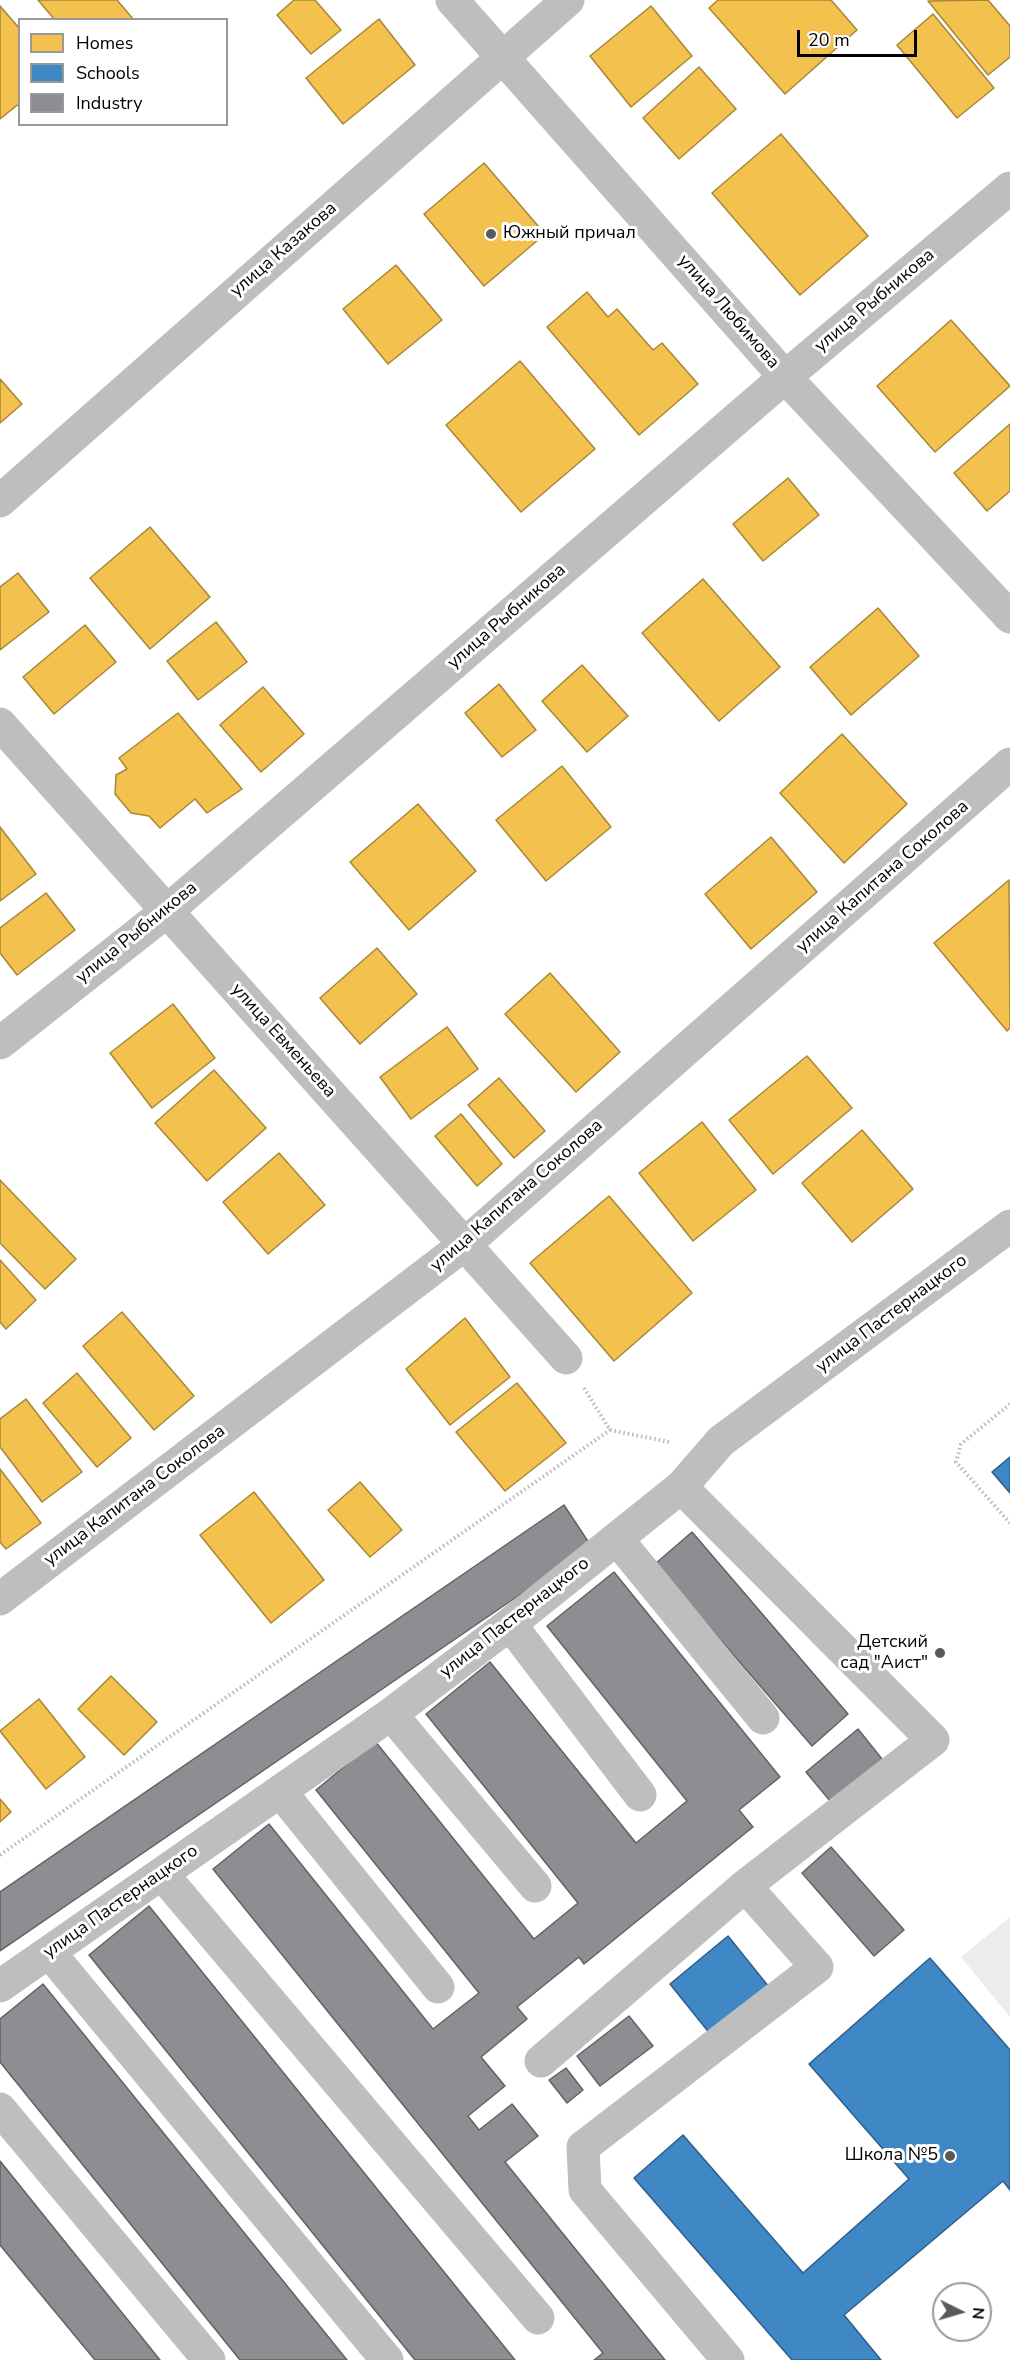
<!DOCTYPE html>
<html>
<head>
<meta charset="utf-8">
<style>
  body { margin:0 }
  #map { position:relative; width:1010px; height:2360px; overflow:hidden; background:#fff; font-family:"Nunito Sans",sans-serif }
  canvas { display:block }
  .legend { position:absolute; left:18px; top:18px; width:210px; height:108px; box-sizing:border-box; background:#fff; border:2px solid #999; margin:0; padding:8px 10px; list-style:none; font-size:18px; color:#000 }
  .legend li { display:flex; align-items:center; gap:12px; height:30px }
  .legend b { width:30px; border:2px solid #999 }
  .north { position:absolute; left:932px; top:2282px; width:60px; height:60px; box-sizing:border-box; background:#fff; border:2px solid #999; border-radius:50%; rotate:95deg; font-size:16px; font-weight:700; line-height:24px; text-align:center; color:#000 }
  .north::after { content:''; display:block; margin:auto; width:21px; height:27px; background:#595959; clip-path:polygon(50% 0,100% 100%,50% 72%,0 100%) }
  .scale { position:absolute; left:797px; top:30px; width:120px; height:27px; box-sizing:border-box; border:3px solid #000; border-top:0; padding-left:8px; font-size:18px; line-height:21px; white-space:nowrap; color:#000; -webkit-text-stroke:4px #fff; paint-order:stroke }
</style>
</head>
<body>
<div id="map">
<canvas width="1010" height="2360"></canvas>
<ul class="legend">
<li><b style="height:16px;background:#f2c14e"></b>Homes</li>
<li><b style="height:16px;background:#3f88c5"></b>Schools</li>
<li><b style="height:16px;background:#8d8d92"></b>Industry</li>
</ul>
<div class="north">N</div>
<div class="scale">20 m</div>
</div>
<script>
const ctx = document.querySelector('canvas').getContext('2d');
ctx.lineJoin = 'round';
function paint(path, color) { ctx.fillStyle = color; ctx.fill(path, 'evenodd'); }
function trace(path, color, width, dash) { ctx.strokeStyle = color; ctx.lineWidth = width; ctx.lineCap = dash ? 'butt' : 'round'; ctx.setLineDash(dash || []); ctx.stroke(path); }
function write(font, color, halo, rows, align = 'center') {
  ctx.font = font + ' "Nunito Sans",sans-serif'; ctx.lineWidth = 6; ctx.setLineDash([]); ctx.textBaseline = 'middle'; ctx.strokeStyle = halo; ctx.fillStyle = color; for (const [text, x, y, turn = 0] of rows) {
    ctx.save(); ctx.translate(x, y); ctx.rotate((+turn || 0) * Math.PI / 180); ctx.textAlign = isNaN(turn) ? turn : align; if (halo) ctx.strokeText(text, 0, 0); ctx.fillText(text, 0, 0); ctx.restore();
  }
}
const green = new Path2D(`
  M1010 1917V2017L961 1957Z`);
const homes = new Path2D(`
  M38 0H117L134 20H55Z
  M294 0H315L341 30 311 54 277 15Z
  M718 0H831L857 30 785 94 709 8Z
  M988 0 1010 26V57L988 75 928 1Z
  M0 6 20 29V103L0 119Z
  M651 6 692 56 631 107 590 56Z
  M933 14 994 88 957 118 897 45Z
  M379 19 415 65 343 124 306 78Z
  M699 67 736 109 679 159 643 118Z
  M781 134 868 236 800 295 712 193Z
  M484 163 545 234 484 286 424 214Z
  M396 265 442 320 388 364 343 309Z
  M587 292 608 317 617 309 653 350 662 343 698 384 639 435 547 327Z
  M951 320 1010 386 935 452 877 386Z
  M520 361 595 449 521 512 446 425Z
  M0 379 22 404 0 423Z
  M1010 424V491L987 511 954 473Z
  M788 478 819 515 763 561 733 524Z
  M150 527 210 597 150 649 90 578Z
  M18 573 49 612 0 650V587Z
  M703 579 780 667 719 721 642 633Z
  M878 608 919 656 851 715 810 667Z
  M216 622 247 662 198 700 167 661Z
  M85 625 116 662 54 714 23 677Z
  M582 665 628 716 587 752 542 701Z
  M499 684 536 730 502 757 465 713Z
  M263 687 304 734 261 772 220 725Z
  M178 713 242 789 207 813 195 799 160 828 149 816 131 813 115 794 116 775 127 769 119 758Z
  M842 734 907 804 844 863 780 793Z
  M562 766 611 827 546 881 496 820Z
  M418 804 476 871 409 930 350 862Z
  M0 827 36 874 0 901Z
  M771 837 817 892 751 949 705 894Z
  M1009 880 1010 1028 1007 1031 934 943Z
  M46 893 75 930 17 975 0 953V928Z
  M377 948 417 994 360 1044 320 998Z
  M550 973 620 1052 576 1092 505 1014Z
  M173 1004 215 1058 152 1108 110 1053Z
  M447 1027 478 1069 411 1119 380 1077Z
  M807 1056 852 1108 773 1174 729 1120Z
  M214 1070 266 1128 207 1181 155 1123Z
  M499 1078 545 1131 514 1158 468 1105Z
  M461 1114 502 1164 477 1186 435 1136Z
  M702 1122 756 1190 693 1241 639 1173Z
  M862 1130 913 1189 852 1242 802 1183Z
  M279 1153 325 1205 268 1254 223 1202Z
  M0 1180 76 1259 45 1289 0 1243Z
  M609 1196 692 1293 614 1361 530 1263Z
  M0 1260 36 1300 6 1329 0 1322Z
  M122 1312 194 1396 154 1430 83 1346Z
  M465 1318 510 1377 450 1425 406 1369Z
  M77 1373 131 1438 97 1467 43 1403Z
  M517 1383 566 1443 505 1491 456 1432Z
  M26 1399 82 1472 42 1502 0 1447V1419Z
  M0 1469 41 1523 6 1549 0 1542Z
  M360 1482 402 1530 370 1557 328 1510Z
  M254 1492 324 1580 271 1623 200 1535Z
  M111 1676 157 1722 124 1755 78 1709Z
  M39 1699 85 1757 46 1789 0 1731Z
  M0 1799 11 1812 0 1822Z`);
const schools = new Path2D(`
  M1010 1457V1493L992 1472Z
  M728 1936 769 1987 711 2035 670 1984Z
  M930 1958 1010 2050V2190L1003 2181 844 2315 881 2360H792L634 2178 683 2135 803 2273 909 2179 809 2064Z`);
const industry = new Path2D(`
  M564 1505 591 1546 0 1951V1892Z
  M692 1532 848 1714 812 1746 655 1564Z
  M614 1572 780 1777 739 1810 753 1827 584 1964 579 1957 517 2007 527 2019 481 2057 505 2086 468 2116 479 2130 512 2104 538 2136 505 2162 665 2360H594L603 2353 213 1869 269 1824 433 2029 479 1993 316 1790 375 1741 534 1939 578 1903 426 1714 490 1662 636 1843 687 1801 547 1626Z
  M858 1729 886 1764 835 1807 806 1772Z
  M831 1847 904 1930 874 1956 802 1873Z
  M149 1906 515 2360H415L89 1955Z
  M43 1984 347 2360H240L0 2062V2019Z
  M629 2016 653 2046 600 2086 577 2056Z
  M566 2068 583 2090 567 2103 549 2080Z
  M0 2161 160 2360H95L0 2245Z`);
const path = new Path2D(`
  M584 1388 610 1430 669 1442
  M1010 1404 961 1444 956 1462 1010 1523
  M0 1855 610 1430`);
const minor = new Path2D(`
  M452 0 785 377 1010 617
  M0 501 568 0
  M0 724 566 1358
  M0 1043 167 911 785 377 1010 188
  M617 1539 763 1718
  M0 1599 464 1245 1010 764
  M510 1624 640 1795
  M391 1714 535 1886
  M280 1791 438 1987
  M162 1874 538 2318
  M49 1952 387 2360
  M0 1986 391 1714 510 1624 681 1487 721 1441 1010 1226
  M541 2061 745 1886 933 1740 681 1487
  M0 2109 209 2360
  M728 2360 585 2190 583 2147 817 1967 745 1886`);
const markers = [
  [491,234,6,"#595959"],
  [940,1653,6,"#595959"],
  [950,2156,6,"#595959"]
];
const poiNames = [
  ["Южный причал",503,234,"left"],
  ["Детский",928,1643],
  ["сад \"Аист\"",928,1664],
  ["Школа №5",938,2156]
];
const streetNames = [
  ["улица Казакова",284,250,-41],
  ["улица Рыбникова",875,301,-40],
  ["улица Любимова",728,312,49],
  ["улица Рыбникова",507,617,-41],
  ["улица Капитана Соколова",883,877,-41],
  ["улица Рыбникова",137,933,-39],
  ["улица Евменьева",283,1041,48],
  ["улица Капитана Соколова",517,1196,-41],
  ["улица Пастернацкого",892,1314,-37],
  ["улица Капитана Соколова",135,1496,-37],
  ["улица Пастернацкого",515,1618,-38],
  ["улица Пастернацкого",121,1902,-35]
];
paint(green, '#ececec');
paint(homes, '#f2c14e');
trace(homes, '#a98737', 1.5);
paint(schools, '#3f88c5');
trace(schools, '#2c5f8a', 1.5);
paint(industry, '#8d8d92');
trace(industry, '#636366', 1.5);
trace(path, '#b9b9b9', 4, [1.5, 3]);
trace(minor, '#bebebe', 33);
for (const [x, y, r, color] of markers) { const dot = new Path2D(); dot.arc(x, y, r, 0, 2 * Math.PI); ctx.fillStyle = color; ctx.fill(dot); trace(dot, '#fff', 2); }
write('18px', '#000', '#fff', poiNames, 'right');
write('18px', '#000', '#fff', streetNames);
</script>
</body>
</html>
